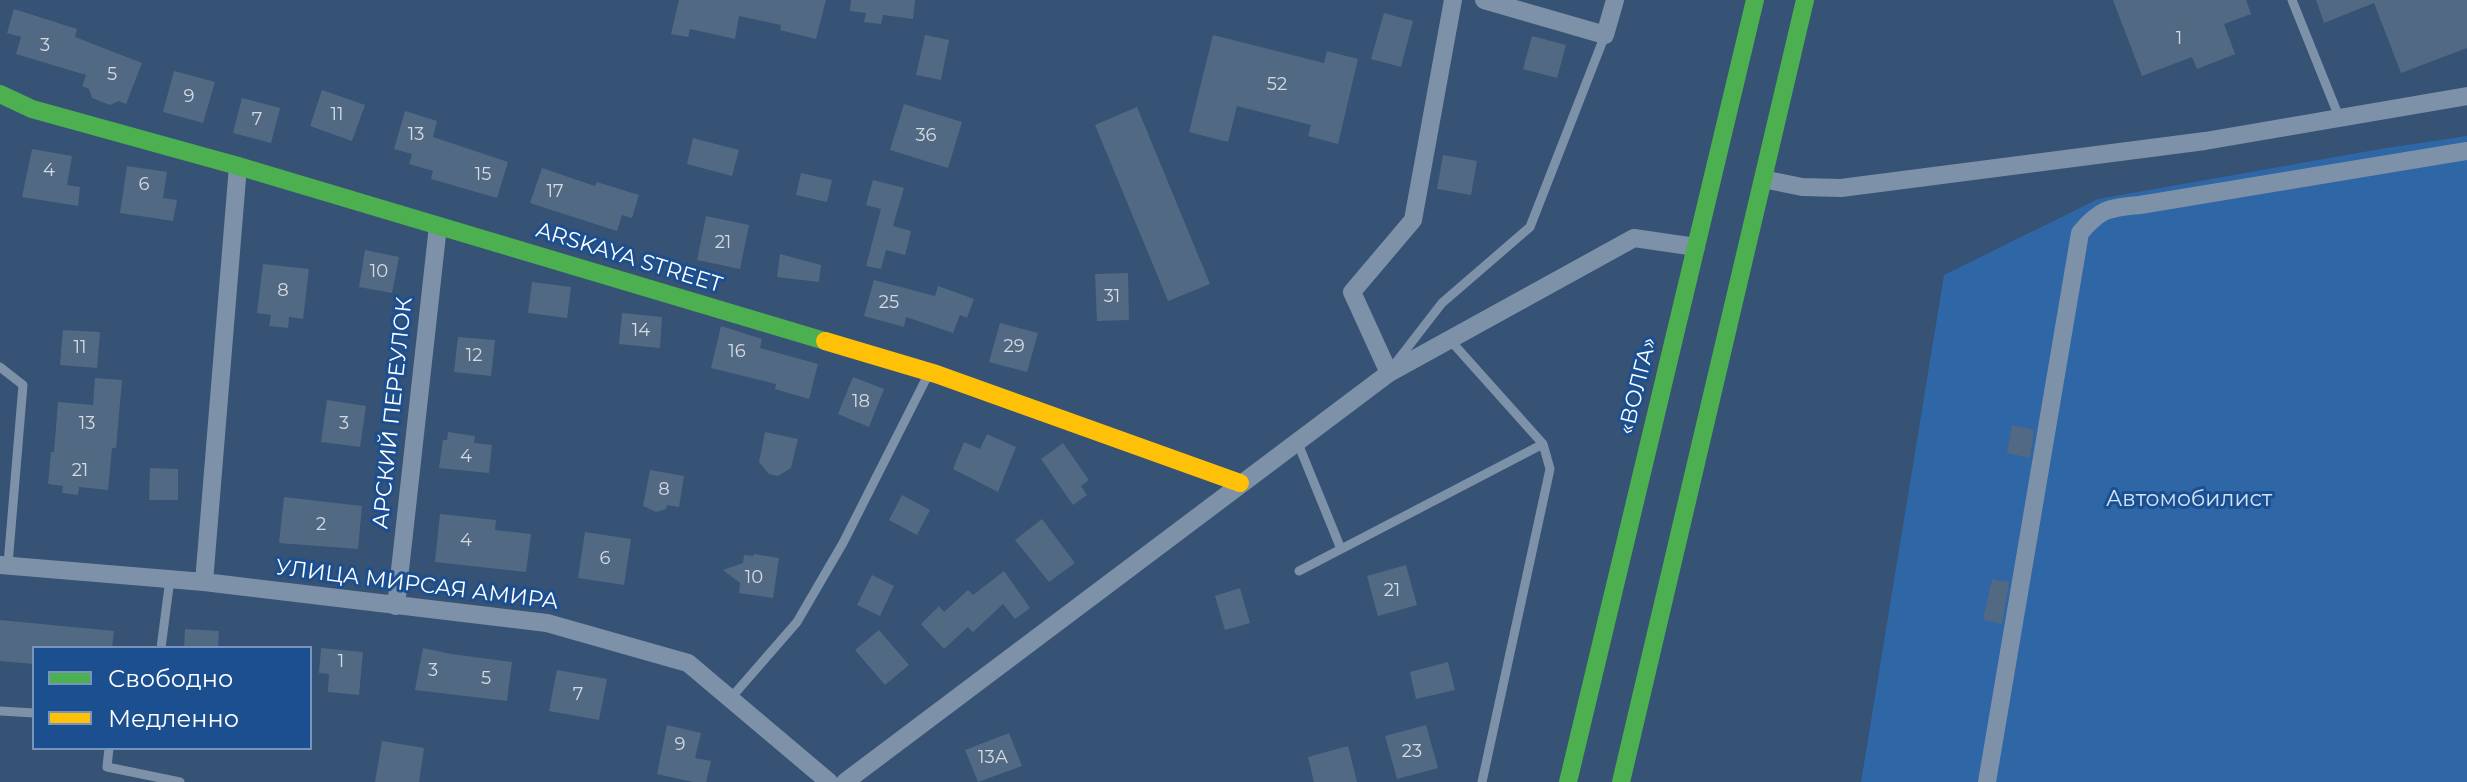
<!DOCTYPE html>
<html>
<head>
<meta charset="utf-8">
<style>
  body { margin:0 }
  #map { position:relative; width:2467px; height:782px; overflow:hidden; background:#365274; font-family:Montserrat,sans-serif }
  canvas { display:block }
  .legend { position:absolute; left:32px; top:646px; width:280px; height:104px; box-sizing:border-box; background:#1b4f8f; border:2px solid #7695bc; margin:0; padding:10px 14px; list-style:none; font-size:24px; color:#fff }
  .legend li { display:flex; align-items:center; gap:16px; height:40px }
  .legend b { width:40px; border:2px solid #7695bc }
</style>
</head>
<body>
<div id="map">
<canvas width="2467" height="782"></canvas>
<ul class="legend">
<li><b style="height:10px;background:#4caf50"></b>Свободно</li>
<li><b style="height:10px;background:#ffc107"></b>Медленно</li>
</ul>
</div>
<script>
const ctx = document.querySelector('canvas').getContext('2d');
ctx.lineJoin = 'round';
function paint(path, color) { ctx.fillStyle = color; ctx.fill(path, 'evenodd'); }
function trace(path, color, width, dash) { ctx.strokeStyle = color; ctx.lineWidth = width; ctx.lineCap = dash ? 'butt' : 'round'; ctx.setLineDash(dash || []); ctx.stroke(path); }
function write(font, color, halo, rows, align = 'center') {
  ctx.font = font + ' Montserrat,sans-serif'; ctx.lineWidth = 6; ctx.setLineDash([]); ctx.textBaseline = 'middle'; ctx.strokeStyle = halo; ctx.fillStyle = color; for (const [text, x, y, turn = 0] of rows) {
    ctx.save(); ctx.translate(x, y); ctx.rotate((+turn || 0) * Math.PI / 180); ctx.textAlign = isNaN(turn) ? turn : align; if (halo) ctx.strokeText(text, 0, 0); ctx.fillText(text, 0, 0); ctx.restore();
  }
}
const green = new Path2D(`
  M2467 136V782H1861L1944 275 2098 199 2386 148Z`);
const building = new Path2D(`
  M679 0H826L816 39 780 30 781 25 739 16 735 39 690 29 688 37 671 34Z
  M851 0H915L913 19 883 15 881 24 864 22 866 13 850 11Z
  M2113 0H2246L2251 14 2224 24 2235 54 2197 69 2192 57 2142 76Z
  M2316 0H2467V48L2401 73 2374 3 2324 23Z
  M14 9 77 29 75 37 142 63 126 104 119 101 110 105 92 98 89 89 82 86 86 75 16 54 21 37 7 33Z
  M1384 13 1413 21 1401 67 1371 59Z
  M925 35 949 40 941 80 916 75Z
  M1213 35 1324 63 1327 51 1358 59 1338 144 1308 136 1311 125 1237 106 1228 142 1189 132Z
  M1532 36 1566 45 1557 78 1523 69Z
  M174 71 215 82 203 123 163 112Z
  M322 90 365 105 352 141 310 126Z
  M242 98 280 108 271 143 233 133Z
  M904 104 962 122 948 168 890 150Z
  M1137 107 1210 284 1168 301 1095 125Z
  M405 111 437 121 433 137 508 162 497 198 431 179 433 171 409 164 412 154 394 149Z
  M693 138 739 150 732 176 687 164Z
  M32 149 72 156 67 185 80 187 78 206 22 197Z
  M1443 155 1477 161 1471 195 1437 189Z
  M127 166 167 172 163 198 177 200 173 221 120 213Z
  M542 168 595 186 597 182 639 195 632 218 622 215 617 231 530 203Z
  M801 173 832 180 827 202 796 195Z
  M873 180 904 188 893 226 911 231 905 255 886 250 881 269 866 266 881 209 866 205Z
  M706 216 749 225 740 269 697 260Z
  M365 250 399 257 392 293 359 287Z
  M780 254 821 265 819 282 777 277Z
  M263 264 309 269 303 319 289 317 288 328 269 326 271 315 257 313Z
  M1128 273 1129 320 1097 321 1095 274Z
  M874 280 935 296 938 286 974 299 967 318 960 315 953 333 906 317 904 327 864 316Z
  M532 282 571 287 567 318 528 313Z
  M622 313 662 317 660 348 619 344Z
  M1000 323 1038 333 1027 372 989 362Z
  M721 326 762 339 760 348 818 364 809 399 775 389 776 384 711 368Z
  M63 330 100 332 97 368 60 365Z
  M458 337 495 340 491 376 454 372Z
  M853 377 884 389 869 427 838 414Z
  M95 378 122 380 116 448H112L108 490 79 487 78 495 62 493 63 486 48 484 51 452H54L58 402 93 405Z
  M327 400 366 406 360 447 321 442Z
  M2012 425 2034 430 2030 458 2007 453Z
  M448 432 475 436 474 443 492 445 489 473 439 468 443 440H447Z
  M765 432 798 439 791 468 778 476 769 474 759 462Z
  M987 434 1016 447 998 492 953 469 964 442 980 449Z
  M1063 443 1089 480 1081 486 1087 495 1073 505 1041 459Z
  M150 468 178 469V500H149Z
  M650 470 684 476 679 507 667 505 666 509 656 512 643 506Z
  M902 495 930 510 917 535 889 520Z
  M284 497 362 506 358 549 279 543Z
  M440 514 496 520 495 530 531 534 526 572 435 562Z
  M1042 519 1075 563 1049 582 1015 540Z
  M585 532 631 539 624 585 578 578Z
  M754 554 779 558 773 598 739 593 740 583 723 570 743 563 744 555 753 556Z
  M1406 565 1417 605 1378 616 1367 576Z
  M1004 571 1030 608 1015 619 1003 604 973 632 968 627 944 649 921 624 939 606 944 612 968 590 973 595Z
  M872 575 894 586 880 616 857 605Z
  M1992 579 2009 582 2002 624 1983 620Z
  M1240 588 1250 623 1225 630 1215 596Z
  M0 620 114 631 112 648H34V664L0 661Z
  M185 629 219 631 218 648H184Z
  M879 630 909 665 885 685 855 650Z
  M321 648 363 652 359 695 328 692 329 674 319 673Z
  M423 648 451 654 512 662 507 701 415 690Z
  M1448 662 1455 690 1416 699 1410 672Z
  M557 670 607 679 599 720 549 711Z
  M667 725 701 733 695 758 711 761 706 782H693L657 774Z
  M1426 725 1438 768 1397 779 1385 736Z
  M1009 733 1022 766 978 782 965 750Z
  M382 741 424 748 419 782H375Z
  M1348 746 1357 782H1314L1308 757Z`);
const lane = new Path2D(`
  M2292 0 2339 117
  M1450 340 1543 444 1550 469 1482 782
  M1394 365 1442 303 1530 227 1605 35
  M0 367 23 385 8 564
  M1297 441 1341 549
  M1299 571 1543 444
  M161 648 170 579
  M730 699 797 622 843 543 928 375
  M0 711 34 713
  M109 748 107 767 180 782`);
const street = new Path2D(`
  M1484 0 1605 35 1615 0
  M1763 179 1802 187 1841 188 2205 141 2467 96
  M1389 373 1352 292 1413 220 1453 0
  M0 565 204 582 547 623 688 663 829 782
  M204 582 238 166
  M396 606 438 226
  M845 782 1389 373 1634 238 1696 247
  M1987 782 2080 233C2101 208 2109 208 2140 205L2467 151`);
const fast = new Path2D(`
  M0 94 32 109 238 166 825 341
  M1568 782 1755 0
  M1621 782 1805 0`);
const slow = new Path2D(`
  M825 341 936 374 1240 483`);
const numberNames = [
  ["1",2179,39],
  ["3",45,46],
  ["5",112,75],
  ["52",1277,85],
  ["9",189,97],
  ["11",337,115],
  ["7",257,120],
  ["13",416,135],
  ["36",926,136],
  ["4",49,171],
  ["15",483,175],
  ["6",144,185],
  ["17",555,192],
  ["21",723,243],
  ["10",379,272],
  ["8",283,291],
  ["31",1112,297],
  ["25",889,303],
  ["14",641,331],
  ["29",1014,347],
  ["11",80,348],
  ["16",737,352],
  ["12",474,356],
  ["18",861,402],
  ["13",87,424],
  ["3",344,424],
  ["4",466,457],
  ["21",80,471],
  ["8",664,490],
  ["2",321,525],
  ["4",466,541],
  ["6",605,559],
  ["10",754,578],
  ["21",1392,591],
  ["1",341,662],
  ["3",433,671],
  ["5",486,679],
  ["7",578,695],
  ["9",680,745],
  ["23",1412,752],
  ["13А",993,758]
];
const streetNames = [
  ["ARSKAYA STREET",629,258,17],
  ["«ВОЛГА»",1638,386,-76],
  ["АРСКИЙ ПЕРЕУЛОК",393,413,-84],
  ["УЛИЦА МИРСАЯ АМИРА",417,585,7]
];
const parkNames = [
  ["Автомобилист",2189,500]
];
paint(green, '#2f66a5');
paint(building, '#526984');
trace(lane, '#7d92a8', 9);
trace(street, '#7d92a8', 18);
trace(fast, '#4caf50', 18);
trace(slow, '#ffc107', 18);
write('18px', '#d4dae0', null, numberNames);
write('22px', '#fff', '#1b4f8f', streetNames);
write('22px', '#cfe3fa', '#1b4f8f', parkNames);
</script>
</body>
</html>
